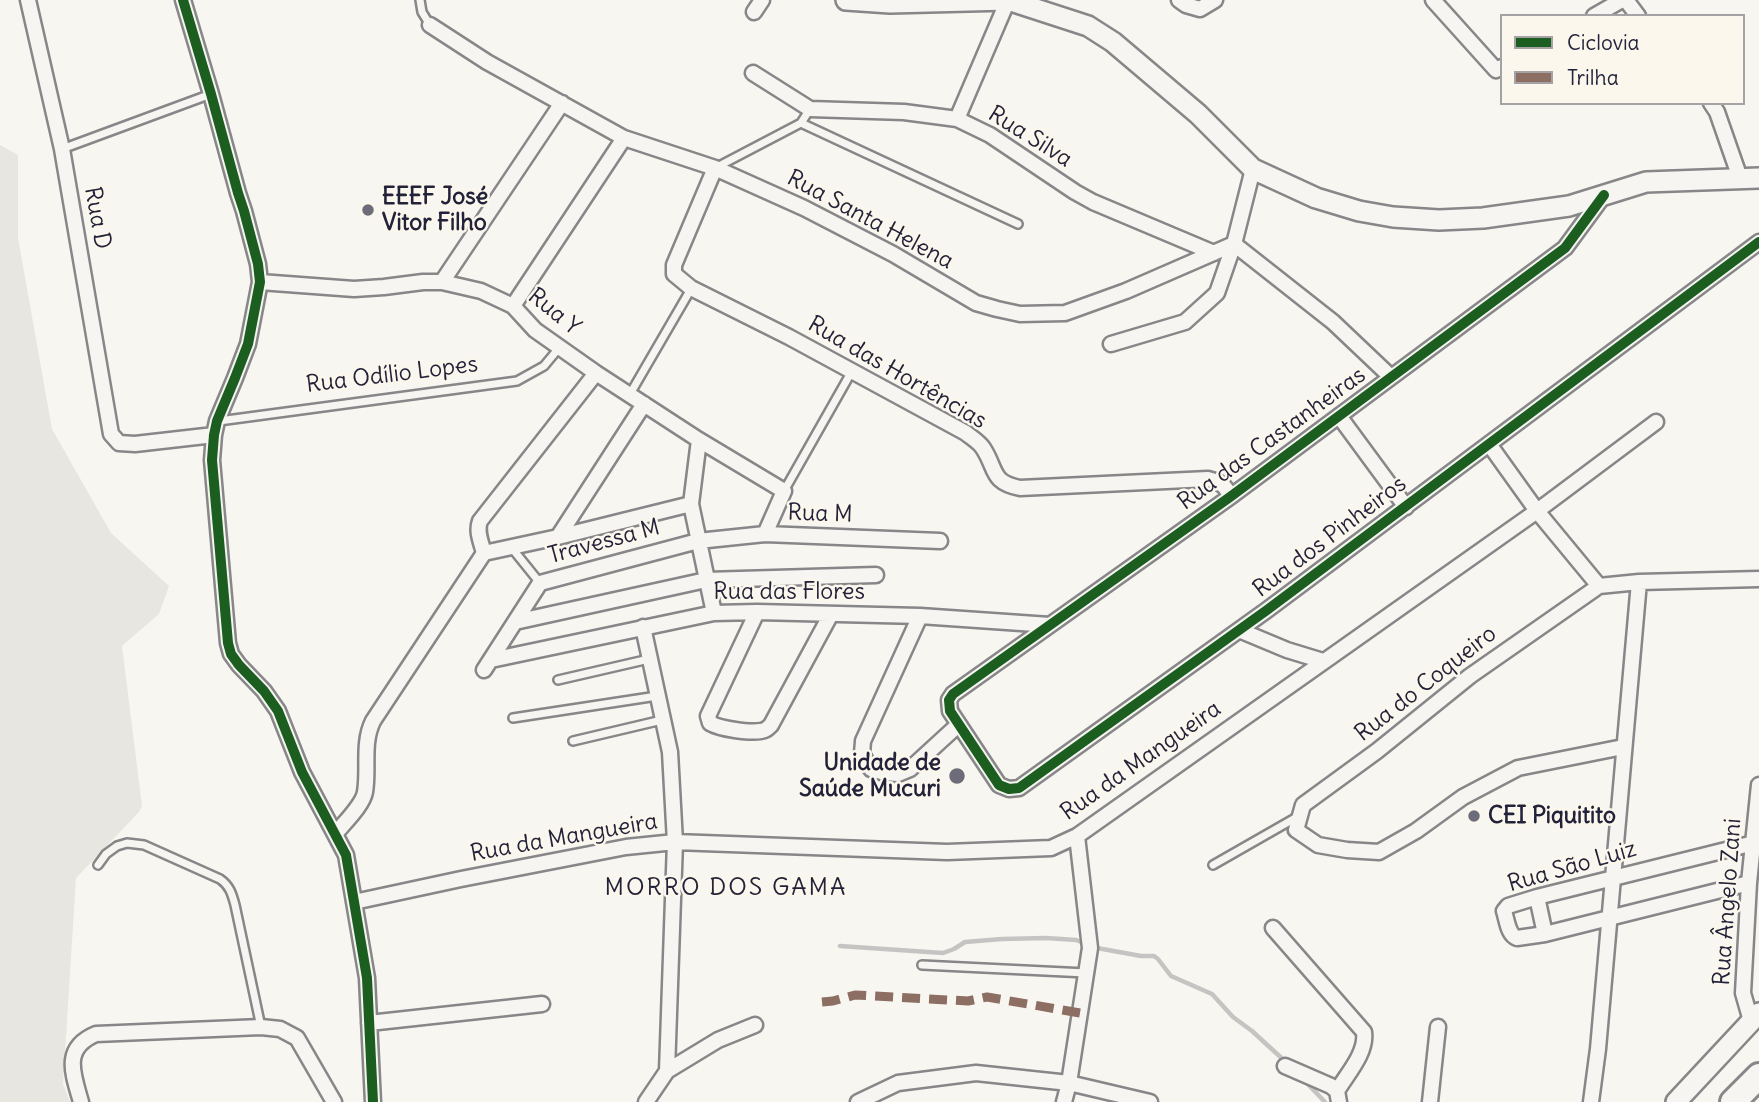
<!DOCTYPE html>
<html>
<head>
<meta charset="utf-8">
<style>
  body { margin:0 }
  #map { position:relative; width:1759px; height:1102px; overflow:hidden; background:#f8f6f0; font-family:Delius,sans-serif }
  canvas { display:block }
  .legend { position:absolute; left:1500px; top:14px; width:245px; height:91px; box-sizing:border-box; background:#fbf7ec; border:2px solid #a4a2a5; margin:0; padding:9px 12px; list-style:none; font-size:21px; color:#22223b }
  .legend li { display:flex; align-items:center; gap:14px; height:35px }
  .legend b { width:35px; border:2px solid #a4a2a5 }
</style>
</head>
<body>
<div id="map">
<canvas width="1759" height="1102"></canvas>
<ul class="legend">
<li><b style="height:9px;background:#1b5e20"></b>Ciclovia</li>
<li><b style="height:9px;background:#8d6e63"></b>Trilha</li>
</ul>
</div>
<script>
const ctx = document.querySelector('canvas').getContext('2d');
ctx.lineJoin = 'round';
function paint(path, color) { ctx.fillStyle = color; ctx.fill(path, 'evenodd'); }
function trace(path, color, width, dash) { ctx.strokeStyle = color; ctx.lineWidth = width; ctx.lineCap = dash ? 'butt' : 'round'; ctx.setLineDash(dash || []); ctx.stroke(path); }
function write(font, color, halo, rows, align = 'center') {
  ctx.font = font + ' Delius,sans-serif'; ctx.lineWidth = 5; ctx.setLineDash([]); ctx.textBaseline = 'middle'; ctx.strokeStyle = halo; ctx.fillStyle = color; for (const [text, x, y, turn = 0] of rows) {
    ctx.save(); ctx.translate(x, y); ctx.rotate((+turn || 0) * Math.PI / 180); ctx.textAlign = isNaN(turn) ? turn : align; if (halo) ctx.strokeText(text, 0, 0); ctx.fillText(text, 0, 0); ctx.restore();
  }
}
const green = new Path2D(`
  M0 145 18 155V238L52 429 111 533 169 586 159 614 122 646 142 806 139 812 76 878 63 1084 70 1102H0Z`);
const stream = new Path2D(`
  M840 946 943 953 954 949 965 942 1002 939 1046 938 1076 940 1097 948 1141 956H1154L1158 959 1171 976 1212 994 1233 1017 1252 1031 1287 1063
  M1303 1079 1325 1102`);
const lane = new Path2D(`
  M420 0 422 12 430 25
  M801 123 1018 224
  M62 149 211 94
  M717 167 801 123 810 109
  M630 394 691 289
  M219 421 517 381 544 366 559 348
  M784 491 852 371
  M511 547 540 583
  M558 680 649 659
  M513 718 657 696
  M573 741 662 720
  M98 865 106 854 117 846 127 843 144 845 220 879C230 886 232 894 235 905L261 1027
  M1213 865 1297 817
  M922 965 1086 973`);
const street = new Path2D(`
  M28 0 62 149 111 434 119 443 135 444 214 435
  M183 0 211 94 238 193 244 211 258 264 260 282 248 344 235 378 217 421 214 435 212 460 228 643 231 654 239 665 264 691 278 711 302 772 346 855 367 978 373 1102
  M1179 0 1186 5 1200 9 1215 0
  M1433 0 1496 70 1502 67
  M1626 0 1638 16
  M754 12 762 0
  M1594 16 1622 0
  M430 25 487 62 624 138 715 168 804 208 893 254 976 303 997 309 1020 314 1065 313 1126 291 1234 244 1253 169
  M753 73 810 109 904 112 957 119 990 135 1075 192 1093 202 1214 253
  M1711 103 1717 112 1740 178
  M957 119 1008 0
  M715 168 674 265V274L691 288 789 337 966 433C972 438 979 442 983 448 997 469 990 482 1020 488L1208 479C1220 482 1226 485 1230 497
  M1604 195 1565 248 1230 497 953 694 949 700 950 711 999 785 1009 789 1019 788 1267 610 1759 242
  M260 282 354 289 384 287 423 282H442L481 291 513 306 535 330 596 373 699 440 784 491 765 534
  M442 282 562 103
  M513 306 624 138
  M1111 344 1185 322 1217 293 1234 244 1333 322 1391 377
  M1339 416 1406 507
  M699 440 691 504 714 613
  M1489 444 1537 511 1599 586
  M558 537 644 404
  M484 553C481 542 476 531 480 521L596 373
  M757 612 708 716 710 723C720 729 750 733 761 731 766 730 767 729 771 725L831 614
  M920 616 863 741 862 754 871 769 885 773 898 774 910 769 958 725
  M515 622 706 580 876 575
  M643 627 670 752 675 842 667 1071 646 1102
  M1239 630 1287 650 1323 661
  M491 660 714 613 757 612 920 616 1050 625
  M484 670 540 583 698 541 765 534 940 541
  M1623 747 1518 768 1463 797 1416 831 1379 852 1347 850 1318 845 1296 830 1303 805 1377 751 1470 676 1599 586 1639 582 1759 579
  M336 833C344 823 363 805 365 792 369 769 362 743 373 721L484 553 558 537 691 504
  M1749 883 1545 934 1517 938C1508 935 1507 920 1504 911L1508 906 1537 897 1754 843
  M1537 897 1545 934
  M354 902 461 879 626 847 675 842 947 852 1051 848 1077 836 1537 511 1656 422
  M1273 928 1364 1032C1367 1053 1347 1074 1337 1091
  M1751 1021 1743 993 1749 883 1759 785
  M369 1023 542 1004
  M1285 1066 1331 1086 1337 1091 1339 1102
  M667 1071 718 1040 755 1025
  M81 1102C73 1074 62 1048 96 1034L261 1027 280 1029 297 1038 334 1102
  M858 1102 898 1083 976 1073 1069 1083 1150 1102
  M1064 1102 1069 1083 1090 948 1077 836
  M1430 1102 1438 1027
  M1591 1102 1598 1049 1639 582`);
const secondary = new Path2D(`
  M846 0 890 3 1008 0 1088 26 1113 42 1198 114 1253 169 1316 198 1359 211 1393 217 1439 220 1483 218 1569 206 1646 182 1759 178
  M1676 1102 1759 1013`);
const highway = new Path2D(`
  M1733 1102 1759 1076`);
const quiet = new Path2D(`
  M822 1002 833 1001 855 995 968 1001 987 997 1080 1013`);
const cycleway = new Path2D(`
  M183 0 211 94 238 193 244 211 258 264 260 282 248 344 235 378 217 421 214 435 212 460 228 643 231 654 239 665 264 691 278 711 302 772 346 855 367 978 373 1102
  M1604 195 1565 248 1230 497 953 694 949 700 950 711 999 785 1009 789 1019 788 1267 610 1759 242`);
const markers = [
  [368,210,7,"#6d6c7a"],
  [957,776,9,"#6d6c7a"],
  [1474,816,7,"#6d6c7a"]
];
const streetNames = [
  ["Rua Silva",1030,137,32],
  ["Rua D",97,218,80],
  ["Rua Santa Helena",870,220,28],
  ["Rua Y",554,312,39],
  ["Rua das Hortências",897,373,30],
  ["Rua Odílio Lopes",392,375,-7],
  ["Rua das Castanheiras",1272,439,-36],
  ["Rua M",820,514,2],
  ["Rua dos Pinheiros",1330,537,-37],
  ["Travessa M",604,542,-15],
  ["Rua das Flores",789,592],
  ["Rua do Coqueiro",1426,684,-38],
  ["Rua da Mangueira",1141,761,-35],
  ["Rua da Mangueira",564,838,-10],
  ["Rua São Luiz",1572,867,-16],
  ["Rua Ângelo Zani",1728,902,-86]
];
const poiNames = [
  ["EEEF José",382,197],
  ["Vitor Filho",382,223],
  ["Unidade de",941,763,"right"],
  ["Saúde Mucuri",941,789,"right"],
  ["CEI Piquitito",1488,816]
];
const neighbourhoodNames = [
  ["MORRO DOS GAMA",726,888]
];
paint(green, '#e8e6e0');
trace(stream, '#c6c4c3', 4.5);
trace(lane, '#878688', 12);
trace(street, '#878688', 19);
trace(secondary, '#878688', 24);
trace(highway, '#878688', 30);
trace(lane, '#f6f5f1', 7);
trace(street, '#f6f5f1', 14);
trace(secondary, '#f6f5f1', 19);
trace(highway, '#f6f5f1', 24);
trace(quiet, '#8d6e63', 9, [18, 9]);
trace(cycleway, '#1b5e20', 10);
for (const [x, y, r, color] of markers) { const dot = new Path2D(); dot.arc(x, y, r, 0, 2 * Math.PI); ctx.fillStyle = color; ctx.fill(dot); trace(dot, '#fbf7ec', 2.5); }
write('23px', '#22223b', '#fbf7ec', streetNames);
write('bold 23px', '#22223b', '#fbf7ec', poiNames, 'left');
ctx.letterSpacing = '2px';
write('24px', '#22223b', '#fbf7ec', neighbourhoodNames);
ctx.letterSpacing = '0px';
</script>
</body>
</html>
